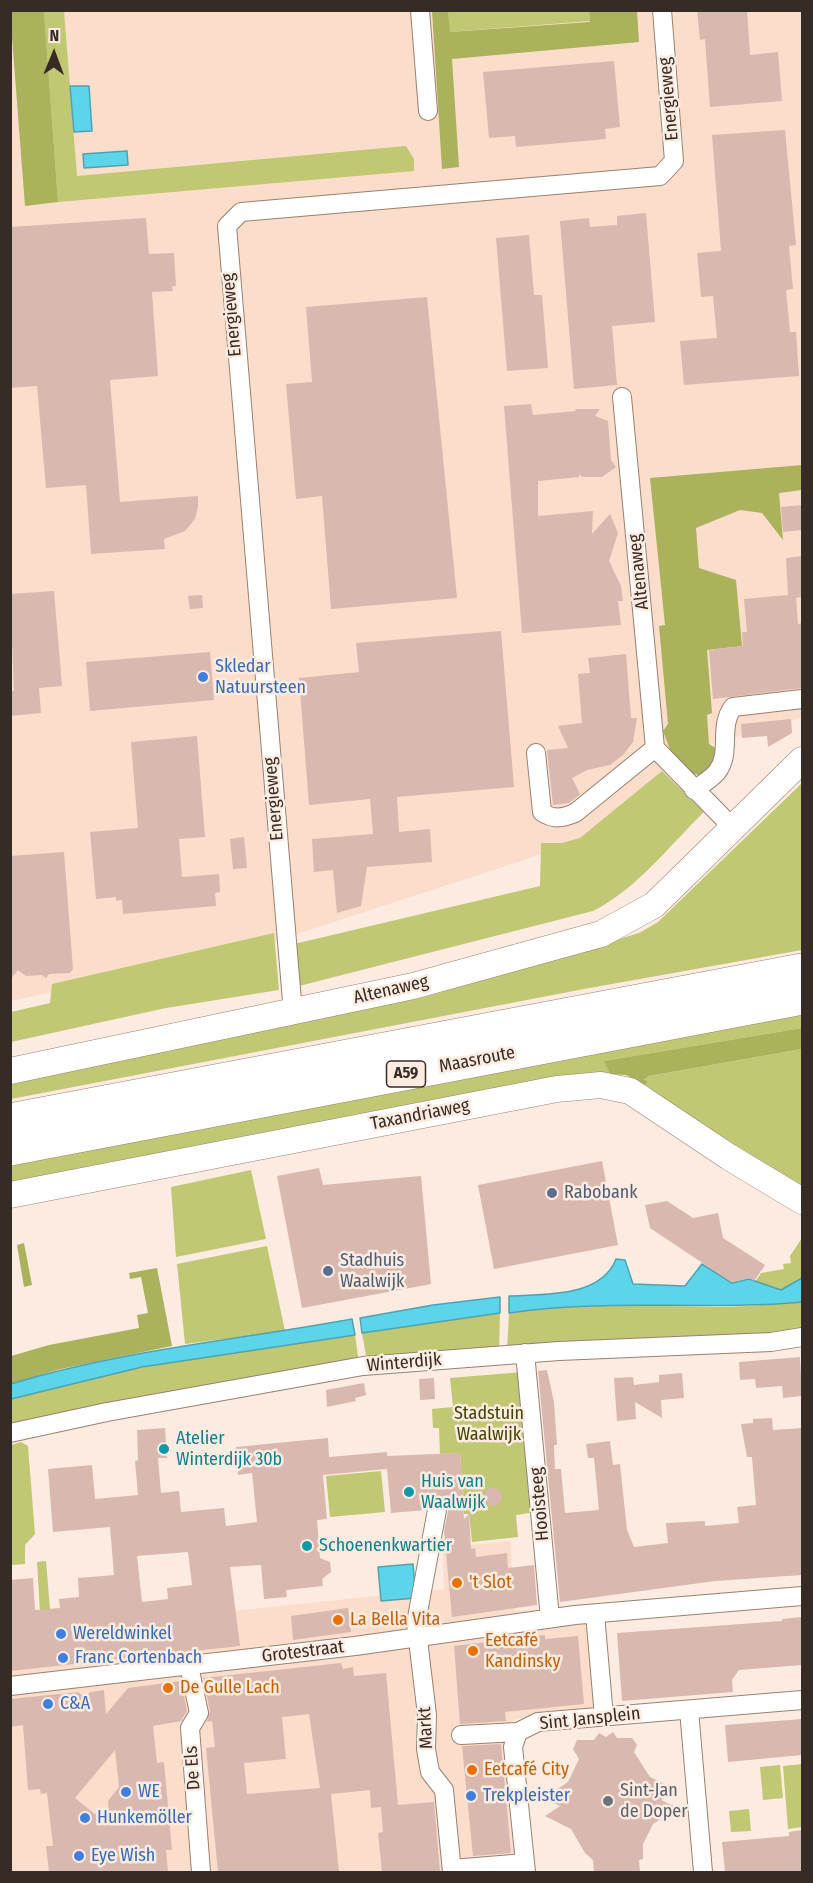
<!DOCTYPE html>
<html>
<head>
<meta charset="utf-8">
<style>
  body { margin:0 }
  #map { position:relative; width:813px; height:1883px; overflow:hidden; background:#fcebe0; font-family:"Fira Sans Condensed",sans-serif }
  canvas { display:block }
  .frame { position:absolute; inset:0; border:12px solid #372c25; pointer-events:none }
  .north { position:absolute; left:24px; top:24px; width:60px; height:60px; -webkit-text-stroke:4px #fcebe0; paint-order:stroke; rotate:1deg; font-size:16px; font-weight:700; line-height:24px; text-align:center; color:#372c25 }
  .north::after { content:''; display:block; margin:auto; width:21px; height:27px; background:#372c25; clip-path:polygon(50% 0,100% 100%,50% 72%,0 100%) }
</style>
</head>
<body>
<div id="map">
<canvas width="813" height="1883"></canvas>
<div class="frame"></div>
<div class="north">N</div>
</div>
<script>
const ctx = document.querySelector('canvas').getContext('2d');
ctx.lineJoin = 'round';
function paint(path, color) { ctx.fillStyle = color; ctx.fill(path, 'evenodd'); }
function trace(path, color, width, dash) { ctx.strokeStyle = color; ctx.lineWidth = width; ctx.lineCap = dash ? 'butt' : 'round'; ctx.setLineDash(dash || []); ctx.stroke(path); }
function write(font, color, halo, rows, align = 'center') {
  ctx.font = font + ' "Fira Sans Condensed",sans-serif'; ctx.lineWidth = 5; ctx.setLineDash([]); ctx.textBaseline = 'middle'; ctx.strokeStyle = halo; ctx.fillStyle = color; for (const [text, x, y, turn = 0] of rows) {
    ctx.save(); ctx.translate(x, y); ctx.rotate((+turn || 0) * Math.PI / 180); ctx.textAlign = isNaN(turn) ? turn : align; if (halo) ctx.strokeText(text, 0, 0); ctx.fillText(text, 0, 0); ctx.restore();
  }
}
const built = new Path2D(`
  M10 11H802V717L679 754 608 830 527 859 257 947 11 1001Z
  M510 1541 515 1611 585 1607 595 1708 516 1719 505 1733 519 1872H11L10 1634 444 1589 443 1548Z`);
const green = new Path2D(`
  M44 11H64L77 176 406 146 414 159V171L58 202Z
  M448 11H589L590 21 449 32Z
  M662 771 704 812C669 846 637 889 593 911L299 986 294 944 540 886 541 843H562L580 838Z
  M802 783V950L584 989 11 1099V1083L425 997 639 933 658 922Z
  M274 933 279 990 166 1008 11 1042V1012L50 1003 52 984Z
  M802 1015V1028L605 1061 610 1074 11 1186V1164L516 1066Z
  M802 1049V1188L663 1098 646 1085V1081H643L649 1076Z
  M251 1170 266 1239 176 1257 171 1187Z
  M802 1238V1278L781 1290 755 1282 761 1273 784 1269 783 1264 791 1263 790 1256Z
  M267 1246 285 1331 185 1344 177 1264Z
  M802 1302V1334L507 1350 509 1313C579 1302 649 1306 720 1307 747 1307 775 1303 802 1302Z
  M500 1313 499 1351 367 1361 362 1333Z
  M355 1335 359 1363 11 1428V1399C123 1365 239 1352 355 1335Z
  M523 1372 536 1512 516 1515 518 1537 472 1542 469 1514H464L460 1453 440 1454 439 1428H433L432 1409 453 1407 450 1378Z
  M21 1442 28 1446 35 1534 25 1545V1564L11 1565V1445Z
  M381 1471 385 1512 330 1517 326 1476Z
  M46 1561 50 1609 40 1612 37 1562Z
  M802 1764V1827L788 1829 783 1766Z
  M780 1765 783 1798 763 1800 760 1767Z
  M749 1809 751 1831 731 1832 729 1811Z`);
const forest = new Path2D(`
  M10 11H44L58 202 25 206Z
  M432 11H448L450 32 590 22 589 11H637L639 42 452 59 459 167 442 169Z
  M802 465V490L779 493 783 540 762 513 740 510 696 528 699 568 736 580 742 646 707 650 712 713 707 715 709 744 719 750 715 764 702 775 689 774 672 755 663 731 668 724 659 626 665 625 650 478Z
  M802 1028V1049L649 1076 644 1080 647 1081 646 1085 626 1075 610 1074 604 1061Z
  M24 1243 32 1285 24 1287 17 1245Z
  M157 1268 172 1346 61 1369 11 1384V1356L49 1345 139 1328 137 1315 148 1313 141 1277 130 1279 129 1273Z`);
const water = new Path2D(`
  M70 86H89L92 131 74 132Z
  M127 151 128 165 84 168 83 154Z
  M616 1259 625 1260 633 1284 685 1286 702 1264 732 1283 749 1279 781 1290 802 1278V1302C704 1311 606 1298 509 1313V1296C543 1294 601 1298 616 1259Z
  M500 1297V1313L362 1333 360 1318 433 1305Z
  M352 1319 355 1335 142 1367 11 1399V1384C123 1350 238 1340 352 1319Z
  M413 1564 416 1598 381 1601 378 1567Z`);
const building = new Path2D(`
  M697 10H747L750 55 778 52 782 101 710 107 705 39 700 40Z
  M614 61 620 127 605 129 606 139 516 147 515 136 489 138 483 72Z
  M785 130 796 245 789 246 793 289 786 290 790 332H796L799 376 684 385 680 341 717 338 713 296 701 297 697 253 721 251 712 135Z
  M646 213 655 322 612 326 617 385 574 389 560 221 589 218 590 227 617 225V216Z
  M146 218 149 254 174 253 176 286H172L173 291 152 292 158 376 110 380 120 502 198 496V507L195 519 185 531 164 539 165 549 91 554 86 485 46 488 37 386 10 388V227Z
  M529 235 534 295H542L548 368 507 371 496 238Z
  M427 297 457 598 331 609 322 496 296 499 286 384 312 382 306 307Z
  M531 404 533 415 576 411 575 409H600L595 416 608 421 611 460 616 467 602 477H583L579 474V477L538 481V516L593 511 592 534 610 514 618 533 609 561 621 586 623 601H618L621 625 522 633 504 406Z
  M802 505V530L783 532 781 507Z
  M802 556 801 597 796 598 798 624 802 623V688L713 699 709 650 743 646 742 632H747L744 599 788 595 786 558Z
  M54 591 62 686 39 688 41 713 10 716V691H14L10 594Z
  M202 595 203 608 190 609 188 596Z
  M501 631 514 787 397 797 399 832 430 829 432 862 367 867 361 906 337 913 333 870 314 872 312 839 373 834 370 799 309 805 299 678 359 672 356 643Z
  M210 652 214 700 90 711 86 662Z
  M626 654 631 718H637L633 742 623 755 610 765 587 770 572 778 580 794 569 803 553 805 547 750 568 748 558 726 582 723 578 674 590 673 588 658Z
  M791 719 792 733 768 747 767 736 742 738 741 724Z
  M197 736 205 837 179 839 182 877 219 874 220 892 215 893 216 906 123 914 122 900 116 901V897L96 899 90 832 138 828 131 742Z
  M244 837 247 868 233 869 230 839Z
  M64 852 73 969 70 973 49 974 46 978 42 975 26 976 18 970 10 980V856Z
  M602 1161 618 1245 494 1269 478 1185Z
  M319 1168 323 1185 421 1176 431 1284 302 1308 277 1176Z
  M667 1201 693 1218 718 1213 723 1238 765 1265 754 1281 750 1278 731 1282 650 1228 645 1205Z
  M800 1357 802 1396 783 1398 782 1386 756 1388 755 1379 740 1380 739 1362Z
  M547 1370 554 1402 557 1445H554L555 1469H561L565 1513 599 1510 594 1458H588L586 1444 610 1441 613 1465 620 1464 627 1530 634 1547 668 1543 666 1523 705 1521V1526L739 1523 737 1507 756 1505 752 1457H747L741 1424 753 1423V1419L772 1418 773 1430 802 1428V1575L715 1581 560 1602 538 1371Z
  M682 1373 684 1398 661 1400 662 1418 635 1402 636 1419 617 1421 614 1378 633 1377 634 1385 659 1382V1375Z
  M434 1378 435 1399 420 1400 419 1379Z
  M364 1383 366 1395 355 1398 356 1401 327 1407 326 1390Z
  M165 1428 167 1458H158L161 1493 179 1491 181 1512 224 1508 226 1526 257 1522 252 1473 238 1475 236 1447 328 1438 329 1457 387 1452V1456L460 1453 464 1519 469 1514 471 1549 475 1548 476 1557 507 1553 508 1568 534 1565 537 1605 452 1617 444 1531 448 1511 445 1502 434 1499 428 1503 426 1510 391 1513 387 1469 323 1475 327 1519 317 1520 320 1558 330 1562 331 1572 322 1579 323 1586 286 1590 287 1597 264 1599 261 1565 230 1567 240 1646 10 1671V1580L33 1578 35 1610 60 1608 59 1599 79 1597 78 1578 114 1575 110 1527 53 1532 48 1469 92 1465 95 1499 138 1495 135 1461 138 1460 137 1430ZM188 1552 192 1585 167 1588 168 1599 142 1602 137 1556Z
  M488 1488H495L501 1492 502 1499 498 1505 491 1506 480 1499Z
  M348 1608 351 1632 293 1640 291 1616Z
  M802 1617V1665L739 1670 732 1680 733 1692 622 1701 617 1633 782 1621V1619Z
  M545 1635V1639L578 1636 584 1704 505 1712 506 1721 460 1724 454 1646Z
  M341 1663 343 1669 353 1667 354 1676 386 1673 398 1805 434 1802 440 1872H382L378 1833 383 1832 381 1807 371 1808 370 1790 331 1794 339 1872H218L206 1748 215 1747 212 1721 207 1722 210 1711 203 1678ZM309 1714 320 1788 247 1794 244 1763 286 1759 282 1717Z
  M181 1681 187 1711 181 1721 153 1726 157 1763 164 1762 172 1850H166L168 1872H49L46 1846H53L47 1793 41 1794 40 1789 28 1790 23 1725 10 1727V1699L78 1692 85 1698 90 1692 104 1690 106 1714 128 1688ZM115 1750 119 1787 108 1801 110 1826 75 1798Z
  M802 1719V1755L728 1762 725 1725Z
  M613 1732 617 1738H632L637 1745 634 1752 650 1777 676 1790 661 1800 678 1808 653 1824 643 1844V1859L639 1860 640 1871 637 1872H594L593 1860 585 1853 571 1829 545 1816 560 1806 544 1798 568 1782 579 1759 573 1749 577 1740H594L599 1733 606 1737Z
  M501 1744 511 1853 473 1856 462 1746Z
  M802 1830V1872H725L722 1842 789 1836V1832Z`);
const street = new Path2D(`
  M420 10 428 111
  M622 397 655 748 733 828
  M536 753 542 812C553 820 563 818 575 813L655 748
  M694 790C701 785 711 779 717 772 732 753 718 727 733 707L802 699
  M293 1013 227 226 241 212 660 176 674 161 662 10
  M525 1353 550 1618
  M10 1433 107 1412 363 1366 559 1351 771 1342 802 1337
  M437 1510 416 1623 427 1715 426 1749 430 1772 444 1790 452 1872
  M595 1614 604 1717
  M189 1666 199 1713 190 1728 201 1872
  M10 1686 355 1646 575 1615 802 1596
  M689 1710 703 1872
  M461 1735 518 1732
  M452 1869 525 1863
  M526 1872 513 1747 518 1732 538 1722 802 1700`);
const secondary = new Path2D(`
  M10 1071 413 986 601 934 654 905 802 760
  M10 1195 557 1089 601 1085 630 1091 729 1157 802 1201`);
const highway = new Path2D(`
  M10 1120 802 970
  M10 1149 802 998`);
const markers = [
  [203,677,6,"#3f7fe0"],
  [552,1193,6,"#5c6f8a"],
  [328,1271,6,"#5c6f8a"],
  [164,1449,6,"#0f9aa8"],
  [409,1492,6,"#0f9aa8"],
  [307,1546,6,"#0f9aa8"],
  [457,1583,6,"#e8710a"],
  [338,1620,6,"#e8710a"],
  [61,1634,6,"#3f7fe0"],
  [473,1651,6,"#e8710a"],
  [63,1658,6,"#3f7fe0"],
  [168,1688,6,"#e8710a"],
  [48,1704,6,"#3f7fe0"],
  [472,1770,6,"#e8710a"],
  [126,1792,6,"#3f7fe0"],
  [471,1796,6,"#3f7fe0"],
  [608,1801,6,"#6b7280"],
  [85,1818,6,"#3f7fe0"],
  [79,1856,6,"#3f7fe0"]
];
const shields = [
  [406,1074,39]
];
const shieldNames = [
  ["A59",406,1074]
];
const streetNames = [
  ["Energieweg",669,99,-95],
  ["Energieweg",232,315,-95],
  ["Altenaweg",639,572,-96],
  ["Energieweg",274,799,-95],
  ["Altenaweg",391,990,-13],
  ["Maasroute",477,1060,-11],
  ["Taxandriaweg",420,1115,-11],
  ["Winterdijk",404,1363,-5],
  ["Hooisteeg",540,1504,-95],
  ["Grotestraat",303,1652,-7],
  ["Sint Jansplein",590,1719,-6],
  ["Markt",426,1728,-93],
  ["De Els",193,1768,-94]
];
const shopNames = [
  ["Skledar",215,667],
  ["Natuursteen",215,688],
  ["Wereldwinkel",73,1634],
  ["Franc Cortenbach",75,1658],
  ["C&A",60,1704],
  ["WE",138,1792],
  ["Trekpleister",483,1796],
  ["Hunkemöller",97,1818],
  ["Eye Wish",91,1856]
];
const serviceNames = [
  ["Rabobank",564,1193],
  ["Stadhuis",340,1261],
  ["Waalwijk",340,1282]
];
const parkNames = [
  ["Stadstuin",489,1414],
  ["Waalwijk",489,1435]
];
const cultureNames = [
  ["Atelier",176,1439],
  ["Winterdijk 30b",176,1460],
  ["Huis van",421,1482],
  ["Waalwijk",421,1503],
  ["Schoenenkwartier",319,1546]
];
const foodNames = [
  ["'t Slot",469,1583],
  ["La Bella Vita",350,1620],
  ["Eetcafé",485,1641],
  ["Kandinsky",485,1662],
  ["De Gulle Lach",180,1688],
  ["Eetcafé City",484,1770]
];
const worshipNames = [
  ["Sint-Jan",620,1791],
  ["de Doper",620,1812]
];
paint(built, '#faddcb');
paint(green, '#c0c873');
paint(forest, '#aab25c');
paint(water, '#5cd5ea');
trace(water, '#51a2af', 1.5);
paint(building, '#d9b8b0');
trace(street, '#9a806f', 20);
trace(secondary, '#9a806f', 27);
trace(highway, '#9a806f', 34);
trace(street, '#fff', 18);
trace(secondary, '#fff', 26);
trace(highway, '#fff', 33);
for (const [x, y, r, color] of markers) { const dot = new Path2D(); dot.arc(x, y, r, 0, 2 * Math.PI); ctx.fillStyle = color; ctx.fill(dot); trace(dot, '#fcebe0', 2); }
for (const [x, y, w] of shields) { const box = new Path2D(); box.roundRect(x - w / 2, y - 13, w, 26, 4.5); ctx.fillStyle = '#fcebe0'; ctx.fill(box); trace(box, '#372c25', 1.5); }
write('bold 16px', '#372c25', null, shieldNames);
write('18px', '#372c25', '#fcebe0', streetNames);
write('18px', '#366cbe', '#fcebe0', shopNames, 'left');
write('18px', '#4e5e75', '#fcebe0', serviceNames, 'left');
write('18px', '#424600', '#fcebe0', parkNames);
write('18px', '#0d838f', '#fcebe0', cultureNames, 'left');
write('18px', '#c56008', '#fcebe0', foodNames, 'left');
write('18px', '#5b616d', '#fcebe0', worshipNames, 'left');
</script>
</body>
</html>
